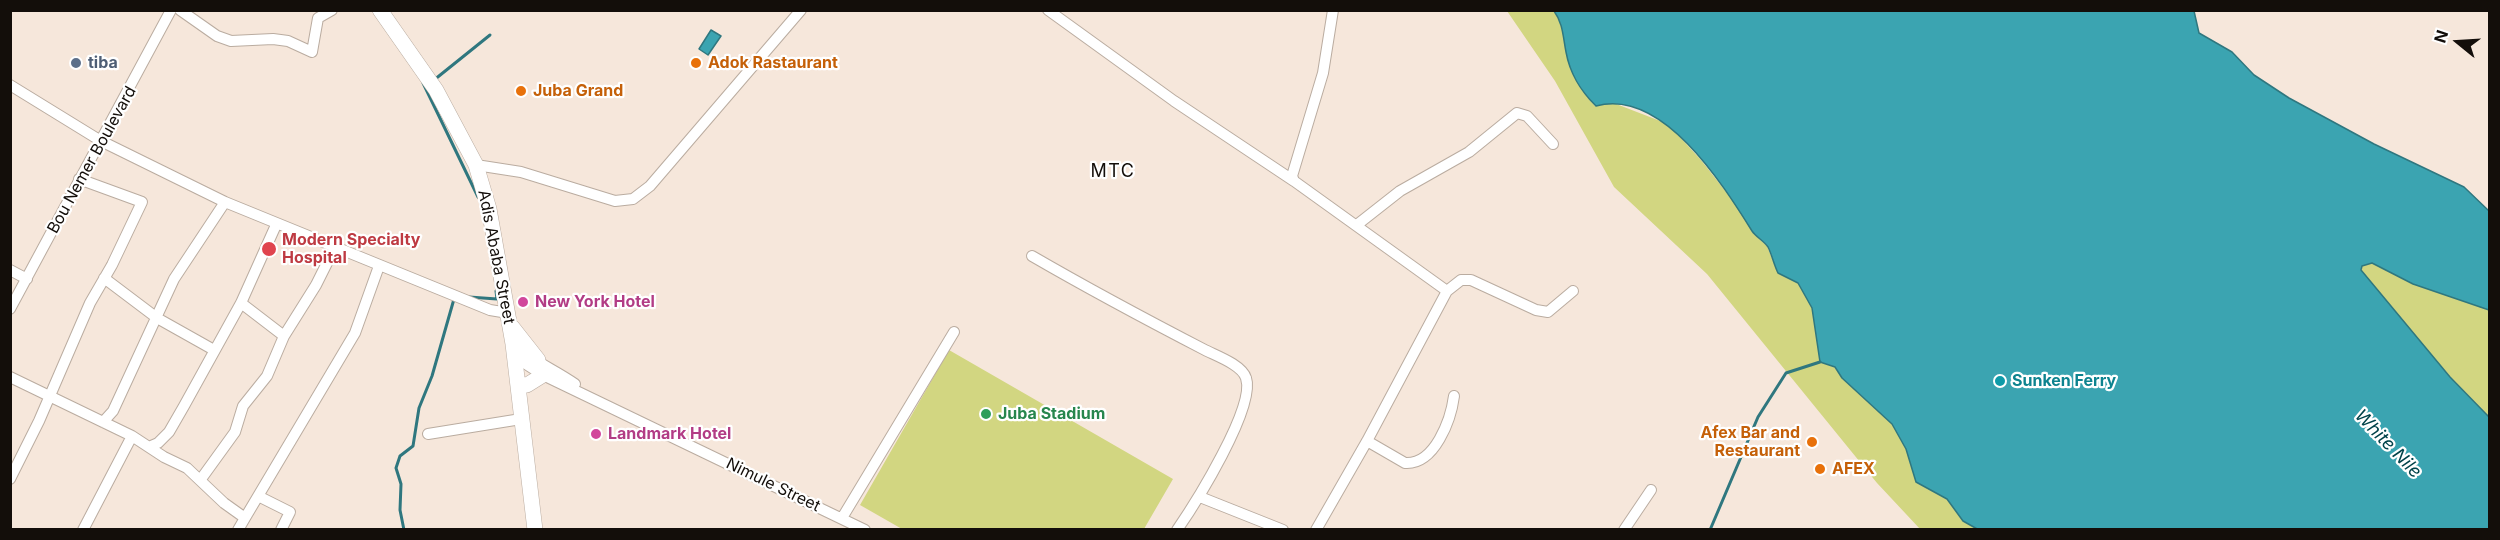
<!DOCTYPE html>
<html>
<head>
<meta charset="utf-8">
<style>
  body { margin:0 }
  #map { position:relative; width:2500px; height:540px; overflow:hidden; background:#f6e7db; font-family:Inter,sans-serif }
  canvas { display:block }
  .frame { position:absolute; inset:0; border:12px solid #130e0a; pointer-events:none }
  .north { position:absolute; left:2428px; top:12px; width:60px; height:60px; -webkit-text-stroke:4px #fff; paint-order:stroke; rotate:288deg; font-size:16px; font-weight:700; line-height:24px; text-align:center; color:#130e0a }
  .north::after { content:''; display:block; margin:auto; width:21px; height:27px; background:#130e0a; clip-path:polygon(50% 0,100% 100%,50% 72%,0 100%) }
</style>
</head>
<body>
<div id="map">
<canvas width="2500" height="540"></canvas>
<div class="frame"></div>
<div class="north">N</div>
</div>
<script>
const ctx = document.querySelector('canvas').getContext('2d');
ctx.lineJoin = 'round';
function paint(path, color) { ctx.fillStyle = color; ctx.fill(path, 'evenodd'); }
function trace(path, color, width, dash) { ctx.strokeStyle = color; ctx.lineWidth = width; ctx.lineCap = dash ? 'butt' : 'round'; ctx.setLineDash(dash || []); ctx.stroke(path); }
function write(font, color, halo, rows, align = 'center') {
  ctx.font = font + ' Inter,sans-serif'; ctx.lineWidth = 4.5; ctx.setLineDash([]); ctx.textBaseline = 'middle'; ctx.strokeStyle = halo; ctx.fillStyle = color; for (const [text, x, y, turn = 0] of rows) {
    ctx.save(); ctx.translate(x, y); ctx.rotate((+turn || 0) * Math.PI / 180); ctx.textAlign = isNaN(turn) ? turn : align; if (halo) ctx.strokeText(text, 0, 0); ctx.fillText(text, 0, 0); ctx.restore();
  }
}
const green = new Path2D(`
  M1507 11H1554C1563 23 1563 37 1566 52 1570 73 1581 90 1595 106L1611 102 1668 124 1701 160 1745 216 1752 232 1767 246 1778 273 1798 283 1812 308 1820 362 1835 367 1842 378 1892 424 1906 449 1916 482 1948 499 1963 521 1978 529H1920L1877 483 1707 274 1614 187 1555 81Z
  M2372 263 2413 284 2489 310V417L2450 377 2362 274V266Z
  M949 350 1173 479 1144 529H902L860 505Z`);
const water = new Path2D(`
  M1554 11H2194L2199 33 2232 52 2254 75 2289 98 2374 144 2464 187 2489 211V310L2413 284 2372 263 2362 266 2361 270 2450 377 2489 417V529L1979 530 1963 521 1947 499 1916 482 1906 449 1892 424 1842 378 1835 367 1820 362 1812 308 1798 283 1778 273C1774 265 1772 255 1768 247 1764 241 1756 237 1752 231 1722 183 1662 88 1596 106 1580 90 1570 74 1566 52 1563 37 1563 23 1554 11Z
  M711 30 721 36 708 55 699 49Z`);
const stream = new Path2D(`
  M434 80 490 35
  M423 83 478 197
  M469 297 497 299 496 291
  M404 530 400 510 401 484 396 468 400 456 413 446 419 408 432 376 454 299
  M1710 530 1758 417 1786 373 1820 362`);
const street = new Path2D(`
  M180 10 217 36 231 41 273 39 288 41 312 52 318 18 332 10
  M1048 10 1174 101 1294 181
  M10 85 101 141 225 202 490 310 508 313
  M476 165 521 172 615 201 633 199 650 186 801 10
  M1358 224 1400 191 1469 152 1517 113 1527 116 1553 144
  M1032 256C1089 289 1147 320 1205 350 1217 356 1242 365 1246 378 1256 407 1195 504 1177 530
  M10 270 27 279
  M104 278 157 318 214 350
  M1447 291 1461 280H1471L1536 310 1548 312 1573 291
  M241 303 284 336
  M10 309 171 10
  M513 344C531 360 555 370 575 384
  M515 357 543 375 865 530
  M10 377 132 436 164 457 187 468 224 503 245 518 238 530
  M103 422 113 411 174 279 225 202
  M428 434 521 419
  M1367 441 1405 463C1435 465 1451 419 1454 396
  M151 446 158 443 169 432 184 406 241 303 276 225
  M10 479 39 421 90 303 112 265 142 202 79 179
  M201 479 235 432 243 406 267 376 284 336 316 285 334 249
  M260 497 290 512 281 530
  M1200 497 1283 530
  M245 518 355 333 379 266
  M842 518 954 332
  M83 530 132 436
  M1316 530 1367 441 1447 291 1294 181 1292 176 1323 73 1333 10
  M1624 530 1651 490`);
const secondary = new Path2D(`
  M380 10 436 90 476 165 489 209 513 344 535 530
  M512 327 538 360
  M518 384 527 385 543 375`);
const markers = [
  [76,63,6,"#5c6f8a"],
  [696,63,6,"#e8710a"],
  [521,91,6,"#e8710a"],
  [269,249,8,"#e0444e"],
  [523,302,6,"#d1479c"],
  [2000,381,6,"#0f9aa8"],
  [986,414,6,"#2e9e5b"],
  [596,434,6,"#d1479c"],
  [1812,442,6,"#e8710a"],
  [1820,469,6,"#e8710a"]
];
const serviceNames = [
  ["tiba",88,63]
];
const foodNames = [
  ["Adok Rastaurant",708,63],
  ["Juba Grand",533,91],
  ["Afex Bar and",1800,433,"right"],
  ["Restaurant",1800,451,"right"],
  ["AFEX",1832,469]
];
const streetNames = [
  ["Bou Nemer Boulevard",92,160,-61],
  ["Adis Ababa Street",496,257,79],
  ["Nimule Street",773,485,26]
];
const healthNames = [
  ["Modern Specialty",282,240],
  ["Hospital",282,258]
];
const hotelNames = [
  ["New York Hotel",535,302],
  ["Landmark Hotel",608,434]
];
const cultureNames = [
  ["Sunken Ferry",2012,381]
];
const leisureNames = [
  ["Juba Stadium",998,414]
];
const neighbourhoodNames = [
  ["MTC",1113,172]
];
const waterNames = [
  ["White Nile",2388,444,46]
];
paint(green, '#d2d681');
paint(water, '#3ba4b1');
trace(water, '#2f777f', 1.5);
trace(stream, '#2f777f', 3);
trace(street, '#baaca0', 12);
trace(secondary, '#baaca0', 16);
trace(street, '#fff', 10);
trace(secondary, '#fff', 15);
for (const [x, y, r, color] of markers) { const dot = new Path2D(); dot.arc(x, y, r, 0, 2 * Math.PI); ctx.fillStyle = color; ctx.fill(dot); trace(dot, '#fff', 2); }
write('bold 16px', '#4e5e75', '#fff', serviceNames, 'left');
write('bold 16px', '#c56008', '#fff', foodNames, 'left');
write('16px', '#130e0a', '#fff', streetNames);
write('bold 16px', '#be3a42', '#fff', healthNames, 'left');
write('bold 16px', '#b23c85', '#fff', hotelNames, 'left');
write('bold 16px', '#0d838f', '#fff', cultureNames, 'left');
write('bold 16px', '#27864d', '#fff', leisureNames, 'left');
ctx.letterSpacing = '1.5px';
write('18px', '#130e0a', '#fff', neighbourhoodNames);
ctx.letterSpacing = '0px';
write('italic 18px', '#01434a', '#fff', waterNames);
</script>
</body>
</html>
